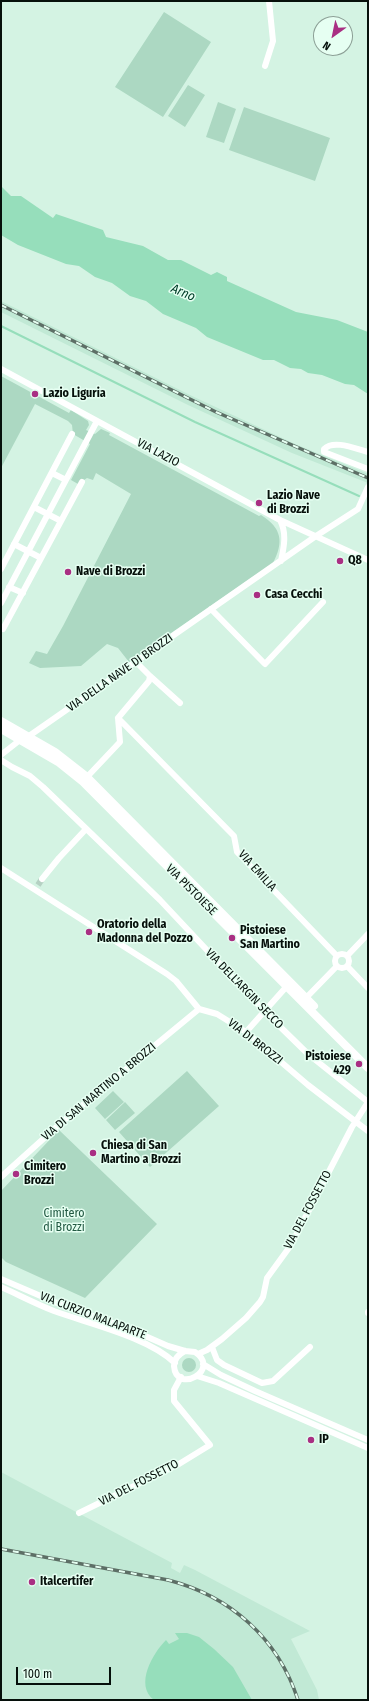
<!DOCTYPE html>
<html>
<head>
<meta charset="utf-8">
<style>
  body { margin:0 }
  #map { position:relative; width:369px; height:1701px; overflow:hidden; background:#d4f3e3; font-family:"Fira Sans Condensed",sans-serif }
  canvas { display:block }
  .frame { position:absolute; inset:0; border:2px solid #06100b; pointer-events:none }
  .north { position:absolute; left:313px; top:16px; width:40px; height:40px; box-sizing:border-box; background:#e6fff2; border:1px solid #8c9f96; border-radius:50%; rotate:213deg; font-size:11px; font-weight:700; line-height:16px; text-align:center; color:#06100b }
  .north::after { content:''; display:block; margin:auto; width:14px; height:18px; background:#a92f83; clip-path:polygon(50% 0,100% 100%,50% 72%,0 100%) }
  .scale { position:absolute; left:16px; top:1667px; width:95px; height:18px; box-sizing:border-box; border:2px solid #06100b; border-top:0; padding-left:5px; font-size:12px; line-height:14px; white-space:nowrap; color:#06100b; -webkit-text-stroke:3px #e6fff2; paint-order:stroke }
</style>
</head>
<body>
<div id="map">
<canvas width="369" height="1701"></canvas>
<div class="frame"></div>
<div class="north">N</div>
<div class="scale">100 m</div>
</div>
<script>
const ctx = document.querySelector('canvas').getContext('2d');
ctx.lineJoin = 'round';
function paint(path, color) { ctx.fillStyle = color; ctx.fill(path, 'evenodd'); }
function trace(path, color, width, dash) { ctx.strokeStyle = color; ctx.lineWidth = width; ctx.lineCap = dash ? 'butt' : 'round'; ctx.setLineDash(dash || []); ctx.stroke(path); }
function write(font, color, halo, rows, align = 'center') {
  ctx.font = font + ' "Fira Sans Condensed",sans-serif'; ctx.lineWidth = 3; ctx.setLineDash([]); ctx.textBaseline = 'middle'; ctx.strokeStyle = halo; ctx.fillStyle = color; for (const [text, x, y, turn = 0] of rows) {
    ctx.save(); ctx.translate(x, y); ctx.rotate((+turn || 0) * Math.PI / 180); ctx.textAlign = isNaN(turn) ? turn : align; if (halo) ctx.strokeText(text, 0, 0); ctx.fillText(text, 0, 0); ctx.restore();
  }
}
const built = new Path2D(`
  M1 301 192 396 295 444 368 474V483L292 453 188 405 1 312Z
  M1 1472 172 1563 171 1568 180 1573 184 1565 195 1570 310 1631 291 1639 317 1690 319 1700H1Z`);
const green = new Path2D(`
  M164 12 211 42 163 117 115 87Z
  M188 85 205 95 185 127 168 116Z
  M218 102 236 109 224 143 206 137Z
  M244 107 330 138 315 181 229 150Z
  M1 376 69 413 71 410 88 421 89 425 86 430 95 434 101 429 110 433 109 435 259 516 261 515C282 528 284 542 273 563L129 662 118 648 107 644 81 666 40 668 29 663 36 651 47 654 63 626 131 494 96 473 93 480 87 478 78 484 71 480 90 444 73 434 72 425 68 421 35 404 1 468Z
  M187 1071 219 1106 150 1167 119 1132Z
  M113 1091 124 1102 105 1119 95 1108Z
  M125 1102 135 1113 115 1130 106 1120Z
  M59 1130 157 1224 85 1298 6 1262 1 1257V1191Z
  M182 1365a7 7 0 1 1 14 0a7 7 0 1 1-14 0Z`);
const water = new Path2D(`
  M1 186 11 196H21L53 218 56 214 103 230 106 237 143 246 168 260H181L211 275 217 272 227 277V281L296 312 337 320 368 332V394L354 385 345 384 322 375 308 373 301 369 290 368 274 360H263L207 337 196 328 163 314 146 301 130 296 112 283 95 277 79 266 66 264 18 245 1 235Z
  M175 1633H187L199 1637 214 1649 233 1667 252 1700H154C134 1685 153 1653 166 1640L169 1644 179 1639Z`);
const stream = new Path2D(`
  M1 326 195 422 359 496`);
const minorTunnel = new Path2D(`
  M38 885 42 879`);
const minor = new Path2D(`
  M265 66 273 41 269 1
  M1 369 280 520 368 560
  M368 452C356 449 334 439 324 449V452L368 469
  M52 473 66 480
  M34 507 61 521
  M280 520C287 533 284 547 281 561
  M14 544 41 558
  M1 569 72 434
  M9 587 23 593
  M1 603 97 421
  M211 609 265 664 323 602
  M3 629 82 482
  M150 676 180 703
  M118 718 234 836 237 852 337 956
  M29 736 316 536 358 509 368 487
  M1 755 20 740
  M1 760 12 767 30 776 43 787 160 900 264 1011 308 1054 368 1102 352 1127 291 1245 267 1278 263 1297 260 1302 246 1318 222 1339 207 1350 198 1354
  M87 777 120 742 118 718 149 681 150 676 136 662
  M1 868 167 974 176 981 199 1009 217 1014 246 1032 308 1085 368 1131
  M42 879 59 858 86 829
  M335 961a7 7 0 1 1 14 0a7 7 0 1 1-14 0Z
  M347 956 368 934
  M347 966 368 988
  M303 1001 337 966
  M246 1032 287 986
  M1 1177 62 1122 199 1009
  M1 1279 57 1303 127 1328 168 1346 185 1351 195 1352C222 1370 176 1395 174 1366 174 1358 179 1354 185 1351
  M1 1287C19 1295 36 1304 54 1311 90 1324 148 1337 175 1363
  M368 1312V1313
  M212 1347 217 1360 224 1365 262 1383 273 1381 310 1347
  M203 1364 221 1375 255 1391 368 1440
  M197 1376 219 1383 368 1448
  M79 1513 179 1464 210 1445 174 1401V1390L181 1377`);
const major = new Path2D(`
  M1 721 55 752 87 777 314 1006
  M1 729 58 762 83 782 368 1068`);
const rail = new Path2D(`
  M1 305 216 412 368 478
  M1 1549 168 1580C230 1596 278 1638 298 1700`);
const markers = [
  [35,394,4,"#a92f83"],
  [259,503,4,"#a92f83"],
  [340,561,4,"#a92f83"],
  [68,572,4,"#a92f83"],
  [257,595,4,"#a92f83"],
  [89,932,4,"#a92f83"],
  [232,938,4,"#a92f83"],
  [359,1064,4,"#a92f83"],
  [93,1153,4,"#a92f83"],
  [16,1174,4,"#a92f83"],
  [311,1440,4,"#a92f83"],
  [32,1582,4,"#a92f83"]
];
const poiNames = [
  ["Lazio Liguria",43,394],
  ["Lazio Nave",267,496],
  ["di Brozzi",267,510],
  ["Q8",348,561],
  ["Nave di Brozzi",76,572],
  ["Casa Cecchi",265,595],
  ["Oratorio della",97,925],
  ["Madonna del Pozzo",97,939],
  ["Pistoiese",240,931],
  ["San Martino",240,945],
  ["Pistoiese",351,1057,"right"],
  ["429",351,1071,"right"],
  ["Chiesa di San",101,1146],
  ["Martino a Brozzi",101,1160],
  ["Cimitero",24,1167],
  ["Brozzi",24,1181],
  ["IP",319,1440],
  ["Italcertifer",40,1582]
];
const streetNames = [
  ["VIA LAZIO",158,453,28],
  ["VIA DELLA NAVE DI BROZZI",120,673,-35],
  ["VIA EMILIA",257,871,48],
  ["VIA PISTOIESE",191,890,45],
  ["VIA DELL'ARGIN SECCO",244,989,46],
  ["VIA DI BROZZI",255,1042,38],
  ["VIA DI SAN MARTINO A BROZZI",99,1092,-40],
  ["VIA DEL FOSSETTO",308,1210,-62],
  ["VIA CURZIO MALAPARTE",93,1316,21],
  ["VIA DEL FOSSETTO",139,1483,-27]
];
const parkNames = [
  ["Cimitero",64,1214],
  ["di Brozzi",64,1228]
];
const waterNames = [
  ["Arno",183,293,23]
];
paint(built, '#c1e9d5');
paint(green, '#acd8c2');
paint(water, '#96debb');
trace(stream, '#96debb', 2);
trace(minorTunnel, '#b5d1c3', 6, [6, 3]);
trace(minor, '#fff', 6);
trace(major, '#fff', 8);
trace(rail, '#5d6f66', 3.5);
trace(rail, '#e6fff2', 2, [6]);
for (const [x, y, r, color] of markers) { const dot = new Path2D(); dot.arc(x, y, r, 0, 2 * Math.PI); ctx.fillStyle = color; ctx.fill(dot); trace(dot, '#e6fff2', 1.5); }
write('bold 12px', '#06100b', '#e6fff2', poiNames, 'left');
write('12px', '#06100b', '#e6fff2', streetNames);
write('12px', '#235a43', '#e6fff2', parkNames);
write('italic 13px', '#06432d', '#e6fff2', waterNames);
</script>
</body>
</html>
